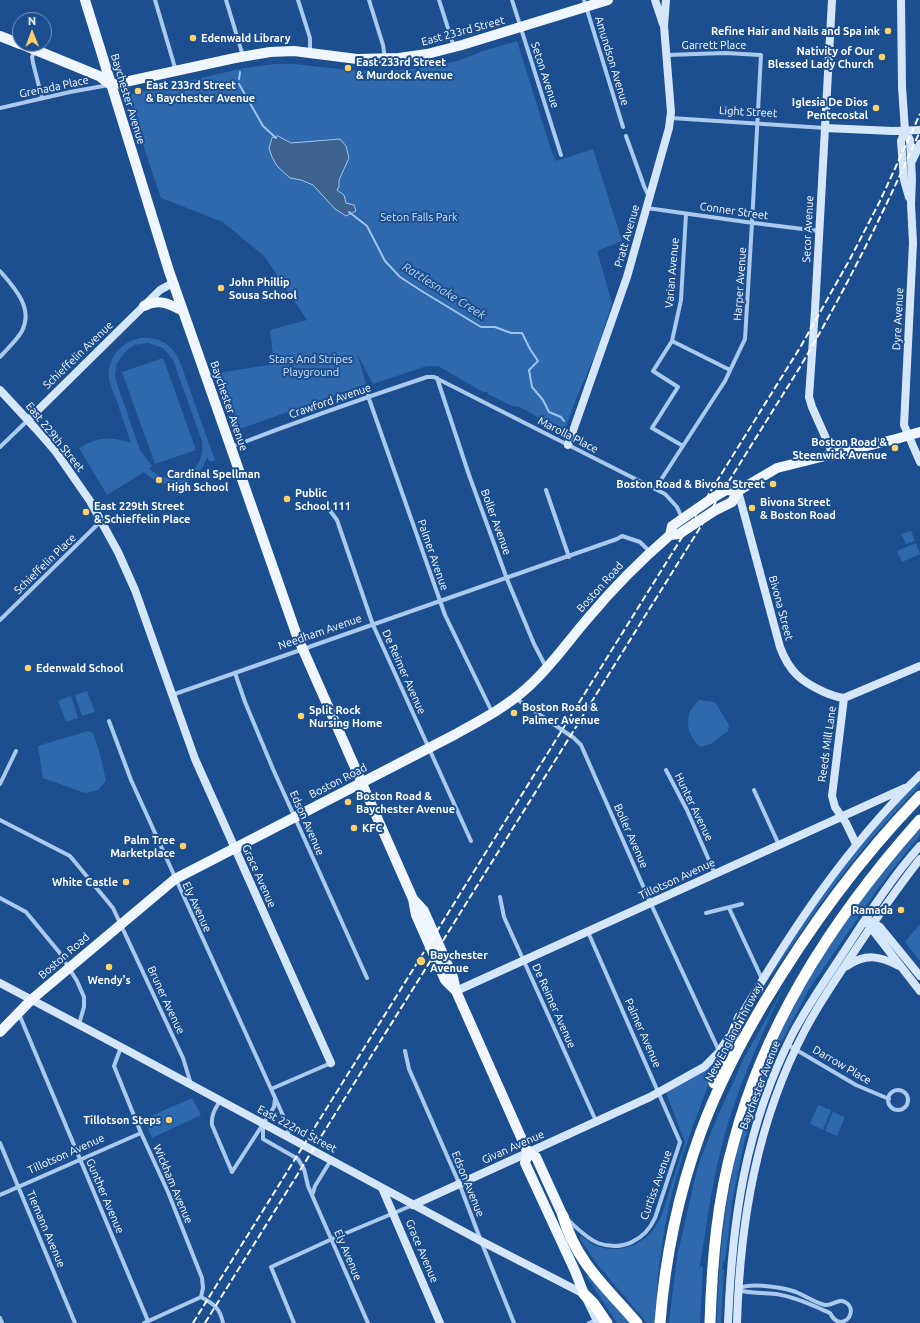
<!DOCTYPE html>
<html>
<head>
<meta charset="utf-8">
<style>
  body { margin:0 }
  #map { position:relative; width:920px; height:1323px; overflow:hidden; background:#1b4f8f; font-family:Ubuntu,sans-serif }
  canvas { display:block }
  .north { position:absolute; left:12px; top:12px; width:40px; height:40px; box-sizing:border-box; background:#1b4f8f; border:1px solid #7695bc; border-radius:50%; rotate:359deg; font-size:11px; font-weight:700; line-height:16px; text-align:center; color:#fff }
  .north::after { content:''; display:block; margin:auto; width:14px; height:18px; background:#ffd166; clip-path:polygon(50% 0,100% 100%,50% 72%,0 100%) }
</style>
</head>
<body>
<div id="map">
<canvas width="920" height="1323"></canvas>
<div class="north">N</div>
</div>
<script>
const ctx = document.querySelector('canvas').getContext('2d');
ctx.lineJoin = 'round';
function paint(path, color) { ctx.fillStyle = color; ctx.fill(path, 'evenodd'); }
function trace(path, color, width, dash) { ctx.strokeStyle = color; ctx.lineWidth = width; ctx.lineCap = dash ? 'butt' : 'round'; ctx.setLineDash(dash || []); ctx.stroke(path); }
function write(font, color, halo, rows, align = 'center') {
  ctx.font = font + ' Ubuntu,sans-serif'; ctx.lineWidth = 4; ctx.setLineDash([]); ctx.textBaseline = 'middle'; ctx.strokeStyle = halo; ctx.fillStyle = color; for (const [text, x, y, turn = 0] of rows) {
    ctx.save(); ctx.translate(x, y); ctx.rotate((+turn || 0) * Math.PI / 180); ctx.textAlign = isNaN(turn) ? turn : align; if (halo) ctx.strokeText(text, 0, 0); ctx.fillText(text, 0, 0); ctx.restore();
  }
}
const green = new Path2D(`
  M517 41 552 153 556 161 593 149 622 241 597 251 612 303 596 353 578 394 564 432 520 407 512 406 488 394 487 392H483L438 366H427L373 384 357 353 366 384 240 429 219 373 274 364 270 330 307 320 265 257 223 222 161 198 127 97V95L244 68 275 64H295L347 70 368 71H389L422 68 458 61 483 51Z
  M140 338C159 336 173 345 180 362L215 460 210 462 207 457C197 488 166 493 144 472L107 495 79 448C97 437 111 436 131 443 126 428 121 414 116 399 113 392 110 385 109 378 107 358 121 342 140 338ZM148 343 163 348 173 360 202 441C207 473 172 491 149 468L152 466 140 450 116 381 115 375 117 363 125 352 134 345Z
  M163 358 196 450 155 464 122 372Z
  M911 531 915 541 906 544 901 534Z
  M916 543 920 554 902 562 897 551Z
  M87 691 95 712 82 716 75 695Z
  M71 696 78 718 66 722 58 701Z
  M699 700 715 702 729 725 728 731 711 744 700 747C690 738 684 723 691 710 693 706 697 703 699 700Z
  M88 731 93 733 101 758 106 781 98 790 85 793 43 778 38 746Z
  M920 779V785L871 839 849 866 821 903 757 996C783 949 815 902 849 859 871 831 896 805 920 779Z
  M920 828V835L879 887 808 991 779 1047 765 1079 744 1143 732 1203 725 1261 723 1262 722 1269 724 1270 721 1323H717C718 1258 725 1194 742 1131 772 1022 845 912 920 828Z
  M920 924V961L905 942Z
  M784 987C765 1028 746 1068 732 1111 715 1161 708 1214 700 1266L703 1267 700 1323H669L677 1257 698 1166 716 1120 744 1058Z
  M719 1058C707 1088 695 1119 685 1149 666 1205 657 1264 655 1323H647L597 1264 580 1239 581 1236 595 1246 609 1249H620L634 1245 644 1239 653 1231 661 1217 685 1142 666 1093 668 1090C687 1082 704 1073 719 1058Z
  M192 1098 201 1115 152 1138 144 1119Z
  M818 1105 831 1110 823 1130 810 1124Z
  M833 1112 845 1117 837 1136 825 1131Z
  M590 1274 633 1323H617L586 1276Z`);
const water = new Path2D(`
  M278 136 291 143 340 139 346 146 349 158 339 180V187L337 190 344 195 346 203 354 205 356 211 346 216 335 209 313 185 301 180 290 178 277 166 272 157 269 148 272 138Z`);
const stream = new Path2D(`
  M239 79 240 72
  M239 84 263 126 276 138
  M349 212 367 226 385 261 400 277 420 290 481 327H495L511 333H522L530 349 538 361 529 370 532 387 543 400 549 412 561 417 564 421`);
const street = new Path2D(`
  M155 0 176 71
  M226 0 243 56
  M298 0 310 38V53
  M369 0 383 45 385 58
  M439 0 454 47
  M512 0 561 155
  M584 0 623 127
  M35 50 32 57 33 63 42 98
  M0 108 70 92 109 85
  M671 118 825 128
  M626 136 644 186 649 197
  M647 208 746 222 819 231
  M686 214 681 300 672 341 730 370
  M0 271C14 287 34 308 22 331 17 340 7 349 0 357
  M672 341 653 371 678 387 652 428 683 446
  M437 378 469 475 507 579 534 644 546 667
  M368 396 445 615 492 712
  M0 447 28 420
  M231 447C296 422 361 399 427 377H434L665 494 677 507 682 518
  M655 489 725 381 745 339 752 223 761 55 725 53 667 55
  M546 490 569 557
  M328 508 337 520 373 625 471 841
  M0 620 101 521
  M235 673 245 702 273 769 367 978
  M172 695 617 539 622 536 640 542 650 552
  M515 698 574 738 581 745 651 904 719 1051
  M109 721 131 780 286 1122 288 1127V1137
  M666 770 687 810 715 874
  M0 784 16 751
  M754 790 779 845
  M0 820 70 856 113 908 183 1058 191 1084
  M500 897 504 917 596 1121
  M0 898 26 912 59 952 77 981 84 997V1007L79 1024
  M729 908 762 979
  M706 913 742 904
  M19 1014 148 1321
  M788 1045 856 1085 889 1099
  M121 1047 114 1066 141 1133 168 1192 202 1278 203 1288 201 1297
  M405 1051 409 1069 459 1183 481 1241 514 1323
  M271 1089 331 1063
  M888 1100a10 10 0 1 1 20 0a10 10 0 1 1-20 0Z
  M220 1101C215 1109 211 1115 212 1125L232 1172
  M263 1124V1139L298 1159 304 1169 308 1186 368 1323
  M0 1143 75 1323
  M232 1172 274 1107 275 1099
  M313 1193 315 1186 331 1160
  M0 1195 141 1133
  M568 1220C577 1228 586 1238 598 1243 622 1252 645 1240 655 1218L680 1142 588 932
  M738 1290C750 1294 763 1292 776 1294 795 1297 812 1305 830 1313 832 1317 835 1322 841 1322 851 1321 855 1307 845 1302 838 1298 833 1306 825 1305 815 1303 806 1296 796 1292 785 1288 759 1284 747 1286 744 1286 741 1288 739 1290
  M201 1297C214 1304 220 1308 223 1323
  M0 1318 2 1323
  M144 1323 201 1297
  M294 1323 271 1267 332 1239 413 1205
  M589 1323 596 1320`);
const secondary = new Path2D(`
  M655 0 663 24
  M832 0 815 310 809 397 812 407 833 454
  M901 0 902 87 905 131 901 141 904 180 909 197
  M825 128 893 131 920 130
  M905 131 910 140 912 179 911 204 913 243 904 425 920 462
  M912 161 920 144
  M0 390 36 429 56 452 90 501 118 552 135 590 195 759 331 1063
  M28 420 160 290 173 283
  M568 445 627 277 669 128 671 112 664 26 666 0
  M738 491 780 647C789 671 800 681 824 692 831 695 837 697 844 698
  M856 844 846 823 835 807 832 796 844 698 920 666
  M870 921 880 927 920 976
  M868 924 920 991
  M847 966C866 953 880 956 899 966
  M0 983 121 1047 481 1241 584 1294 598 1323
  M456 991 905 788
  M738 1021C790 932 846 847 920 775
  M382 1188 440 1323
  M413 1205 650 1097 704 1067 719 1052 728 1038
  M728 1323C732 1220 745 1127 793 1033 810 1001 831 972 851 941 872 909 894 875 920 846
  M737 1323C740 1221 757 1121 805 1030 820 1001 840 973 858 946 878 916 898 887 920 859`);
const primary = new Path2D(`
  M85 0 169 271 297 636 413 899 416 915 428 942 445 980 456 991
  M0 36 20 44
  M21 44 99 76 111 85
  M111 85 235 58 270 52 294 51 357 59 399 58 427 54 462 45 608 0
  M144 306C159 298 170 304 183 311
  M670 535 679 534 714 511 732 502 738 491
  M413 899 424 911 453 977 456 991 528 1153 525 1163 575 1271 584 1294
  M0 1032 31 1000 175 879 456 734C481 720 506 707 527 688 551 667 568 641 589 617 614 587 641 560 670 535L672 526 711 499 726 490 738 491 777 468 825 456 896 439 920 432
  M528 1153 536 1157 563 1216`);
const highway = new Path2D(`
  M714 1083 740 1017
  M563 1216C576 1262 607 1288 637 1323
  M584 1294 594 1304 607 1323
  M660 1323C665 1258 678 1195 700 1134 717 1088 739 1045 764 1003 808 929 860 858 920 796
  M710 1323C712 1262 717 1200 734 1141 766 1020 837 913 920 820`);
const rail = new Path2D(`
  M193 1323 801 346 850 259 880 201 920 114
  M205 1323 800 367C845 291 884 212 920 131`);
const markers = [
  [888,31,4,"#ffd166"],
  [193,38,4,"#ffd166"],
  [882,57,4,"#ffd166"],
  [348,68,4,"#ffd166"],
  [138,91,4,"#ffd166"],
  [876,108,4,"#ffd166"],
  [221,288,4,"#ffd166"],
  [895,448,4,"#ffd166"],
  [159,480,4,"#ffd166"],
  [773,484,4,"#ffd166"],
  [287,499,4,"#ffd166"],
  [752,508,4,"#ffd166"],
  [86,512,4,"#ffd166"],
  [28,668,4,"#ffd166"],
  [514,713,4,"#ffd166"],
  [301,716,4,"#ffd166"],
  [348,802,4,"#ffd166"],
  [354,828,4,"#ffd166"],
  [183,846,4,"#ffd166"],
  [126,882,4,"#ffd166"],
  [901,910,4,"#ffd166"],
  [421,961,5,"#ffd166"],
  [109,967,4,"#ffd166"],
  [169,1120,4,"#ffd166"]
];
const streetNames = [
  ["East 233rd Street",463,31,-15],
  ["Garrett Place",714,45],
  ["Amundson Avenue",612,61,73],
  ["Seton Avenue",545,75,72],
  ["Grenada Place",54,87,-12],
  ["Baychester Avenue",128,99,73],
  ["Light Street",748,112,3],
  ["Conner Street",734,211,8],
  ["Secor Avenue",808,229,-87],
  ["Pratt Avenue",627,236,-74],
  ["Varian Avenue",672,273,-85],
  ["Harper Avenue",740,284,-86],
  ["Dyre Avenue",898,319,-87],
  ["Schieffelin Avenue",78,355,-44],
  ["Crawford Avenue",330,401,-19],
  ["Baychester Avenue",229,406,71],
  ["Marolla Place",568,435,27],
  ["East 229th Street",55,437,51],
  ["Boller Avenue",496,522,70],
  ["Palmer Avenue",433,555,71],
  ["Schieffelin Place",45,564,-44],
  ["Boston Road",600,587,-48],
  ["Bivona Street",781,608,75],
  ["Needham Avenue",320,632,-19],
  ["De Reimer Avenue",404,672,66],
  ["Reeds Mill Lane",827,744,-82],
  ["Boston Road",338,781,-27],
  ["Hunter Avenue",694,807,64],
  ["Edson Avenue",307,823,66],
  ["Boller Avenue",631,836,66],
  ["Grace Avenue",259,876,66],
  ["Tillotson Avenue",677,879,-25],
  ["Ely Avenue",197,907,65],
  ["Boston Road",64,956,-41],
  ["Bruner Avenue",166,1000,65],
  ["De Reimer Avenue",554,1006,66],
  ["New England Thruway",734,1032,-62],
  ["Palmer Avenue",643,1033,66],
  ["Darrow Place",842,1065,30],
  ["Baychester Avenue",760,1085,-69],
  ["East 222nd Street",297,1129,28],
  ["Givan Avenue",513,1147,-24],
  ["Tillotson Avenue",66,1154,-24],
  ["Wickham Avenue",173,1184,67],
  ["Edson Avenue",468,1184,68],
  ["Curtiss Avenue",656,1185,-70],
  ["Gunther Avenue",105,1196,67],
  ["Tiemann Avenue",46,1229,67],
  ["Grace Avenue",422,1251,67],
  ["Ely Avenue",348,1255,67]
];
const poiNames = [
  ["Refine Hair and Nails and Spa ink",880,31,"right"],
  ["Edenwald Library",201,38],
  ["Nativity of Our",874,51,"right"],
  ["Blessed Lady Church",874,64,"right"],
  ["East 233rd Street",356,62],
  ["& Murdock Avenue",356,75],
  ["East 233rd Street",146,85],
  ["& Baychester Avenue",146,98],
  ["Iglesia De Dios",868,102,"right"],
  ["Pentecostal",868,115,"right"],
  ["John Phillip",229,282],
  ["Sousa School",229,295],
  ["Boston Road &",887,442,"right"],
  ["Steenwick Avenue",887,455,"right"],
  ["Cardinal Spellman",167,474],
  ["High School",167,487],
  ["Boston Road & Bivona Street",765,484,"right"],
  ["Public",295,493],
  ["School 111",295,506],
  ["Bivona Street",760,502],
  ["& Boston Road",760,515],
  ["East 229th Street",94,506],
  ["& Schieffelin Place",94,519],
  ["Edenwald School",36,668],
  ["Boston Road &",522,707],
  ["Palmer Avenue",522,720],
  ["Split Rock",309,710],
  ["Nursing Home",309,723],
  ["Boston Road &",356,796],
  ["Baychester Avenue",356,809],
  ["KFC",362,828],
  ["Palm Tree",175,840,"right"],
  ["Marketplace",175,853,"right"],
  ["White Castle",118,882,"right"],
  ["Ramada",893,910,"right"],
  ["Baychester",430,955],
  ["Avenue",430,968],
  ["Wendy's",109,980,"center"],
  ["Tillotson Steps",161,1120,"right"]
];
const parkNames = [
  ["Seton Falls Park",419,217],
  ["Stars And Stripes",311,359],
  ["Playground",311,372]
];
const waterNames = [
  ["Rattlesnake Creek",444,291,32]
];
paint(green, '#2e69ad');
paint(water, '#3c6290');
trace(water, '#9cc4f0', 1);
trace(stream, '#9cc4f0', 2);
trace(street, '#a9c9ee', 4);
trace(secondary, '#d6e6fa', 8);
trace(primary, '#f0f6ff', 10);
trace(highway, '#fff', 11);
trace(rail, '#fff', 2, [7, 3]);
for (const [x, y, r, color] of markers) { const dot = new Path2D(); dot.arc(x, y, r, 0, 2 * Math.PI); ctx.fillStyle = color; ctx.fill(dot); trace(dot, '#1b4f8f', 1.5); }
write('11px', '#fff', '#1b4f8f', streetNames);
write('bold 11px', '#fff', '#1b4f8f', poiNames, 'left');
write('11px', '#cfe3fa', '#1b4f8f', parkNames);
write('italic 12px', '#b5d3f5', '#1b4f8f', waterNames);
</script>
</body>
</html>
